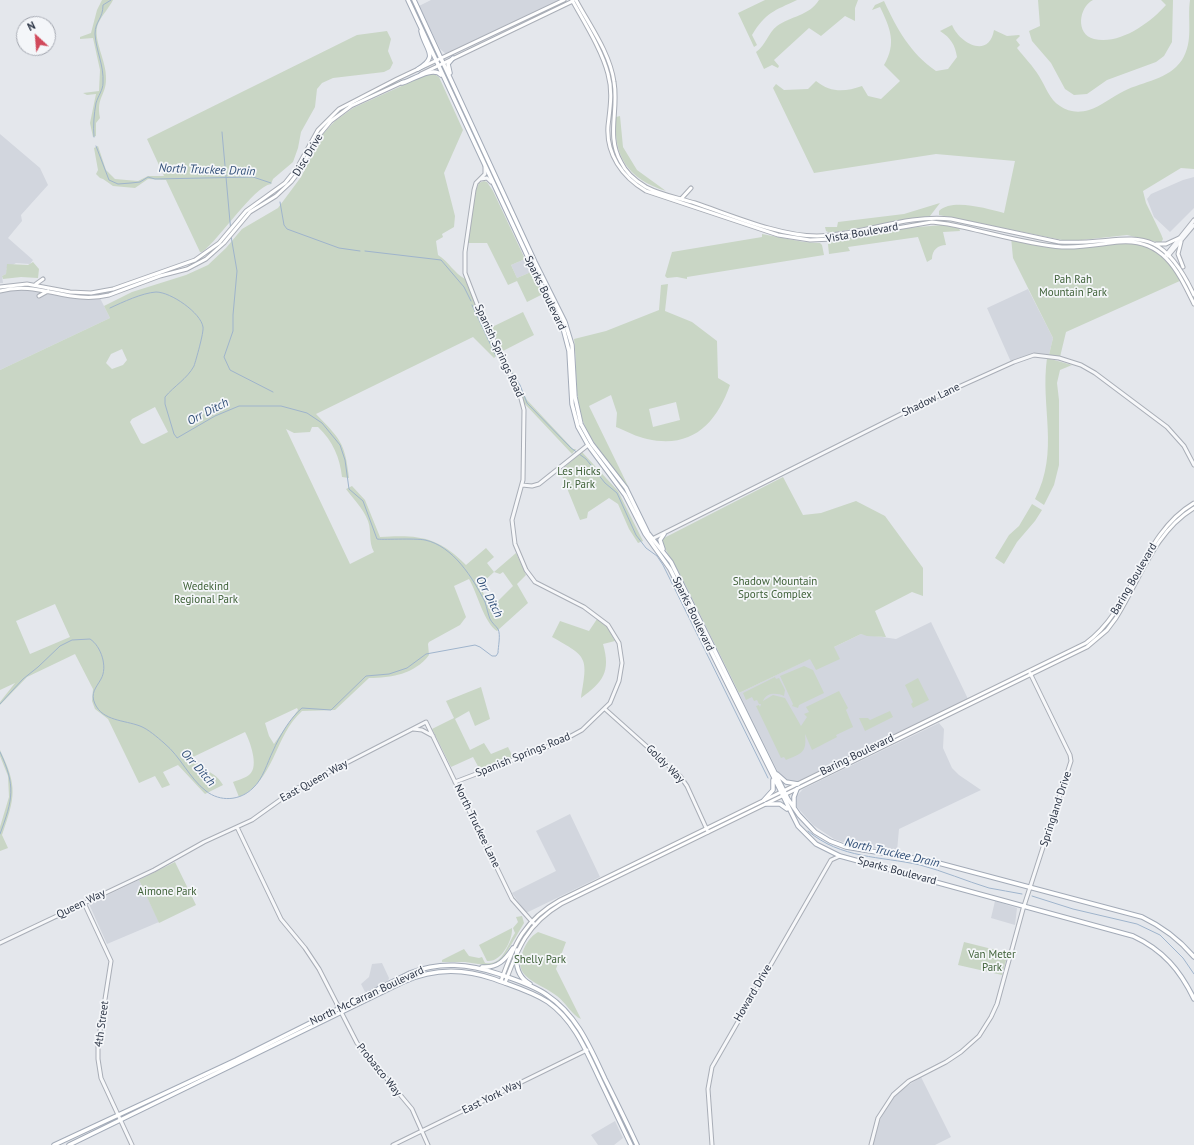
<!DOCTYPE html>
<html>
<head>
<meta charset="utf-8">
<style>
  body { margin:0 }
  #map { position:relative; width:1194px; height:1145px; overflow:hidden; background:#e4e7ec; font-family:"PT Sans",sans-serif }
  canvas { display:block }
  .north { position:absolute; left:16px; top:16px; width:40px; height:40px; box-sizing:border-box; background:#f4f6f9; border:1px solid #a4a8b1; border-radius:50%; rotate:334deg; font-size:11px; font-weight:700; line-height:16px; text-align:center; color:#2b3445 }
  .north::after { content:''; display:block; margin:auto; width:14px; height:18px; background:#d1495b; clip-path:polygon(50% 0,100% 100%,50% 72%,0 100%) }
</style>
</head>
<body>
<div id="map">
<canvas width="1194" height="1145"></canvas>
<div class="north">N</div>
</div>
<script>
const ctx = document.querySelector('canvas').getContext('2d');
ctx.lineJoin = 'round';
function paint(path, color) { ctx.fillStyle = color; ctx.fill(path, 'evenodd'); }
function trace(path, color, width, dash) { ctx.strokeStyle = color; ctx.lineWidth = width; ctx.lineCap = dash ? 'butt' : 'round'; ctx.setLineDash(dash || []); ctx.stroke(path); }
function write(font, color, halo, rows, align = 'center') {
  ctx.font = font + ' "PT Sans",sans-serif'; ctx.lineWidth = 3.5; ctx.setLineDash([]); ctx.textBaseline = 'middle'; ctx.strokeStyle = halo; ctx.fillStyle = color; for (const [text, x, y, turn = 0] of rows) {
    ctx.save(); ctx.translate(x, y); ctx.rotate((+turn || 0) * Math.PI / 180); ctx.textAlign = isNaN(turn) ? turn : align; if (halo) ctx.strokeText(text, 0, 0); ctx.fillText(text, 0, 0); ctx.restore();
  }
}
const built = new Path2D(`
  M431 0H560L446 54 440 49 419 6Z
  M0 134 40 168 48 185 21 215 22 221 8 238 33 260 30 264 16 263 6 269 7 270 6 274 2 276 3 283H0Z
  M1194 177V208L1170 232 1154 217 1147 199 1151 194 1183 180Z
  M525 259 531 272 517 278 511 265Z
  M1028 289 1053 338 1049 355 1037 354 1011 362 987 308Z
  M15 290 41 291 77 299 100 298 110 318 0 370V293Z
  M931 622 968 699 798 782 787 781 779 774 739 693 861 634 896 639Z
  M939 723 944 729 943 748 952 768 959 775 981 790 899 829 897 851 851 845 834 839 813 825 797 807 796 797 803 789Z
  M570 814 600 877 526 913 512 893 556 871 536 831Z
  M139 880 159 922 107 944 89 904Z
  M995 901 1017 908 1015 925 991 918Z
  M382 963 389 978 388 981 365 992 361 984 369 977 372 964Z
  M921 1077 951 1137 935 1145H873L879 1122 890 1101 901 1090Z
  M615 1121 623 1138 614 1145H598L591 1135Z`);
const green = new Path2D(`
  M102 0H113C109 8 102 15 98 24 92 39 107 61 106 79 106 96 96 97 100 118L96 123V136L93 137 90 123 96 94 87 95 83 93 99 91 100 70 93 38 80 39V37L91 33 97 10Z
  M765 0H797C774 11 766 12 752 35L757 45 754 47 738 13Z
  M819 0H858L855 8V21L845 16 821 36 809 28 774 60 779 66 778 68 772 65 764 69 756 52C766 45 768 33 777 26 791 16 809 16 819 0Z
  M1038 0H1093C1079 7 1075 34 1094 39 1120 45 1150 23 1166 5L1161 0H1173L1172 42 1164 56 1156 62 1107 80 1087 94 1074 95 1065 89 1051 63 1032 41 1029 31 1040 26Z
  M1190 0H1194V169L1181 168 1143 191 1146 203 1161 234 1163 239 1161 243 1127 235 1082 240H1062L939 215V211C953 198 987 209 1004 213L1015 161 936 154 814 173 773 88 776 84 784 90 808 89 816 81C831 93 845 92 862 86L868 96 881 99 900 81 884 65C897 43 890 28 880 7L872 10 875 5 884 1C897 29 910 53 936 71L948 69 957 57C955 45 951 38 940 31L952 25C960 44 989 59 994 30L1007 36 1019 35 1020 36 1016 40 1020 45 1017 48C1024 57 1033 66 1039 76 1046 87 1049 99 1060 106 1068 112 1079 113 1089 110 1100 107 1113 96 1124 91 1144 81 1168 80 1182 60 1194 41 1187 20 1190 0Z
  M387 31 391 39 388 51 393 63 390 69 384 72 333 78 322 83 317 89 315 107 301 132 298 148 293 162 273 179 271 184C253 187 220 239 202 252H200L166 180 148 179 135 188 113 186 103 179 100 178 96 174 98 170 94 148 98 146 106 170 115 179 138 181 148 176H164L147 139 357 35Z
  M428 74H434L439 77 463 130 444 173 455 216 454 227 442 234 443 237 436 241 438 255C449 262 454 273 465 279L497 355 494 358 473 337 316 414C340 439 345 442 349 478L342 477C340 458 333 441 318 427H312L310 432 294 433 286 429 350 564 374 552C368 541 372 532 368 521 363 508 354 500 346 489L352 486 365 500 380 537C418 535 437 536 466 565L486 548 494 557 487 563 494 572 516 553 526 575 517 584 528 603 497 631C484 623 477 592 469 579L454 586 466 617 460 625 429 642 428 644 429 655C415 674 391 678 369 678L335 710 302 711C274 736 275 781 239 797L233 782C238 780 246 778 250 774 259 766 250 741 245 732L193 757C202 773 215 770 223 785L205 794 178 765 163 772 170 785 162 788 155 776 139 783 108 719 95 709 92 701 93 689 75 654 27 677 0 705V702L15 683 0 690V370L110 318 104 306 132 292 186 275 208 265 226 248 242 229 278 208 301 177 323 134 335 121 353 108ZM122 349 127 360 123 365 112 369 106 363 111 354ZM155 407 168 432 144 444 141 443 130 422 132 419ZM494 572 500 574 503 572 513 586 490 609 480 585ZM55 604 70 637 30 654 16 621ZM297 708 298 710 274 744 269 736 265 723Z
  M620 116 623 147 637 170 666 191C628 179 613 157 616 117Z
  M484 181 487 182 493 191 525 259 511 265 517 278 531 272 543 294 527 302 517 281 508 285 487 243H467L476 189 479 183Z
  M940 203 930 216 830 233 826 231 825 227H837L838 222 904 214Z
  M942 225 959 228 960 231 943 232 946 245C938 245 932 250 932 259L927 262 918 237 848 247 850 251 829 254 828 244 830 242 907 228Z
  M762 234 804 242 820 243 822 245 824 255 687 277V279L677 277 667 278 665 276 672 252 762 237Z
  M1011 237C1029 241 1047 246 1066 247 1099 248 1127 234 1159 253 1170 260 1177 268 1182 280L1066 332 1060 357 1049 355 1053 338 1013 258Z
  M33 262 39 269 38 278 21 277 3 279 2 276 6 274 7 264 28 265Z
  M668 284 665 311 692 322 717 341 718 378 730 385C716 424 692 449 647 439 637 437 626 431 616 427L617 413 611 395 589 406 630 490C612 463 585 440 579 407 575 384 577 361 574 339L606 331 659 310 661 285ZM676 402 680 420 653 427 649 409Z
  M523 312 534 335 501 352 490 328Z
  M1047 358 1072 365 1060 370 1057 383 1059 400V465L1054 485 1044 505 1035 499C1060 451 1040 407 1047 358Z
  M512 370 527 400 573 449H576L572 454 524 403 519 389 509 372Z
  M582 452 618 491 643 541 638 543 629 529 618 504 609 498 588 512 587 518 580 520 560 471Z
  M783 477 803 515 821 513 856 501 885 516 923 568V596L912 592 875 611 886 637 867 636 861 634 834 647 840 659 816 670 810 659 739 693 679 572 664 547 662 539Z
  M1032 504 1042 510 1035 521 1017 542 1004 564 995 558 1009 535 1019 526Z
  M597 619 607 627 615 641 603 644C611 672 603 682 581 698 588 657 588 657 552 637L560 621 589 631Z
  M804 666 813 670 824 693 799 705 798 708 792 706 793 704 780 676Z
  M775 677 776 679 779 678 785 690 784 696C777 693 767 692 763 701L773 695 785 698 801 726 807 717 804 714 809 712 806 707 839 691 848 708 846 710 853 727 836 735 837 737 812 750 805 734C807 753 802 753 786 760L784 757 781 758 756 706 759 705 760 707 761 704H759L757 700 754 701 752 697 746 700 743 693Z
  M918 678 929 700 913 708 911 704 913 702 905 685Z
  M481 687 490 719 475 726 469 711 455 719 470 750 484 743 491 754 508 747 513 757 480 770 473 757 451 767 432 729 454 718 446 701Z
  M890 711 893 717 865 731 859 718H868L870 720Z
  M0 750C18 787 15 797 2 835L8 848 0 851V827L9 797 8 776 0 756Z
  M175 862 196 905 159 923 139 880Z
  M522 916 524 923 505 955 500 961 491 966 465 962H442V960L464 949 469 956 479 958 482 957 485 963C503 966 507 945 515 933L513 928 518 922 516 917Z
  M512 928C513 940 501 963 487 961L479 945Z
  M538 932 566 942 556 969 581 1019C573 1016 565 1002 557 996 541 983 510 978 523 951 526 943 531 936 538 932Z
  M964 942 1008 953 1002 975 958 965Z`);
const stream = new Path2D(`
  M222 132 231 233
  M94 137C93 126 94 114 96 103 98 96 103 90 103 83 104 65 96 51 95 34 95 21 103 19 103 5L111 0
  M96 146 109 180 118 184 131 183 140 182 148 177 155 179 253 177 271 183
  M280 202 284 225 287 229 339 248 360 251
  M231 236 237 271 233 315V331L224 357 230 370 273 392
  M365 251 441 260 464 287 471 301
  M472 305 496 356
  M511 371 520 385 527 403 571 448 586 459 605 483 617 493 636 535 646 548 657 556 663 565 768 778
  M0 704 23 679 38 667 60 646 72 640 90 639C101 646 108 667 101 679 96 688 90 693 95 704 103 721 124 720 140 726 148 729 157 737 164 743 181 757 189 778 206 791 220 802 240 801 253 788 263 779 267 763 273 751 279 737 290 718 302 708L331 710 366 676 389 674 407 668 426 654 475 645 480 647 492 656H496L498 653C498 647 501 635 498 629 496 626 492 623 490 619 488 614 487 608 485 602 473 578 453 546 425 540 415 538 380 540 377 539L363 501 349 489 345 460 340 445 322 423 307 413 281 406H239L215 416 177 438 174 434 165 404V397C174 386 187 379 194 366 196 360 204 332 203 327 201 313 171 292 156 292 142 293 123 302 110 308
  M0 752C16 786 13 799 0 834
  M808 831C841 859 880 856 920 865 943 871 966 881 989 888 1000 890 1011 892 1022 894
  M1032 896 1073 909 1137 924 1160 935 1183 958 1194 974`);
const tertiary = new Path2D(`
  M481 179 487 178 491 182
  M1166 255 1194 220
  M1168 256 1194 225
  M522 485 532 486 539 484 588 445
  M652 539 925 402 1014 362 1034 355 1059 358 1081 365 1095 373 1167 427 1184 446 1194 465
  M605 709 680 776 687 786 708 832
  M413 729 422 730 433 736
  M455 782 560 742 582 730 610 703 619 681 622 663 619 643 608 625 584 607 535 582 526 570 515 544 512 520 523 480 524 410 519 391 506 367 477 304 465 273V252L474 190 476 183 485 174V167
  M237 827 281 919 305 948 319 969 357 1043 412 1109 428 1145
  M84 903 111 961 98 1044V1059L101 1078 132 1145
  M0 943 154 870 204 842 252 820 294 790 426 722 512 899 535 925
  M393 1145 587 1050
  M712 1145 708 1089 712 1067 831 860 840 856
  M871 1145 878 1118 893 1095 909 1081 946 1062 961 1052 979 1036 991 1017 997 1004 1023 909 1071 761 1070 755 1030 673`);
const secondary = new Path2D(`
  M572 0C584 22 602 50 608 74 613 92 610 108 608 126 606 154 622 177 646 191L778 235 810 240 833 239 932 222 948 224C985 231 1025 244 1062 247 1081 248 1100 244 1119 242 1163 238 1178 271 1194 304
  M576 0C590 26 610 53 614 82 619 110 606 136 621 162 626 173 636 181 646 187 661 195 679 198 695 203 731 215 779 236 817 236 862 235 905 214 951 219L1059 242C1129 246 1156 214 1194 295
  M421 74 573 1
  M681 199 691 188
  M1181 242 1178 254 1183 267
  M1156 244H1166L1179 238
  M36 284 43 279
  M0 287 27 284 70 292 91 293 113 289 195 260 219 243 246 211 285 183 297 168 318 130 339 109 397 79 564 0
  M0 291C39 280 68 305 109 295L160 276 187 269 206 259 224 243 250 212 276 196 291 182 302 168 316 139 331 121 351 106 403 82
  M39 296 48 291
  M501 981C514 944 524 920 560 900L1086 643C1135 607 1140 535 1194 503
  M505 983C518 948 527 924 561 904L1087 647 1107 630 1116 618C1140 580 1154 532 1194 508`);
const primary = new Path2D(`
  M408 0 531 264 563 328 569 351 572 404 578 427 588 445 625 495 645 534 670 569 798 826 816 844 840 856 1133 936C1163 950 1180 970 1194 999
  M414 0 535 262 565 322 572 345 575 397 581 424 592 444 626 488 648 533 671 562 788 799 799 815 815 832 830 841 846 847 931 861 1142 917C1163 927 1179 939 1194 957
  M418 69C440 56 425 50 421 31
  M450 73 448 64 453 58
  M402 83C412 80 433 66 441 75
  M663 549 660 540 664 534
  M777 774 786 782 798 784
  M764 800 773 790V780
  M766 804H780L787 809
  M794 808V797L797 789
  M517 950C515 964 517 977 530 984
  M482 967C498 968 505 960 513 948
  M54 1145 236 1060 410 973C440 961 469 964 499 974 515 980 533 985 547 995 577 1015 590 1047 605 1079 616 1101 627 1123 637 1145
  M69 1145 403 982C433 968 463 968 494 979 512 986 531 991 548 1002 575 1021 587 1053 601 1082 611 1103 621 1124 631 1145`);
const streetNames = [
  ["Disc Drive",308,155,-59],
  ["Vista Boulevard",862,233,-10],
  ["Sparks Boulevard",545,293,64],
  ["Spanish Springs Road",499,351,65],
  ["Shadow Lane",931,400,-26],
  ["Baring Boulevard",1134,579,-60],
  ["Sparks Boulevard",693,614,64],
  ["Spanish Springs Road",523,755,-22],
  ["Baring Boulevard",857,755,-26],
  ["Goldy Way",665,764,45],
  ["East Queen Way",314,781,-29],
  ["Springland Drive",1056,809,-72],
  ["North Truckee Lane",477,826,64],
  ["Sparks Boulevard",897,871,15],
  ["Queen Way",81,904,-26],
  ["Howard Drive",753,993,-60],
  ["North McCarran Boulevard",367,996,-25],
  ["4th Street",102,1024,-82],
  ["Probasco Way",379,1070,51],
  ["East York Way",492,1097,-26]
];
const parkNames = [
  ["Pah Rah",1073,280],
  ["Mountain Park",1073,293],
  ["Les Hicks",579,472],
  ["Jr. Park",579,485],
  ["Shadow Mountain",775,582],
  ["Sports Complex",775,595],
  ["Wedekind",206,587],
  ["Regional Park",206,600],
  ["Aimone Park",167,892],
  ["Van Meter",992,955],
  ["Park",992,968],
  ["Shelly Park",540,960]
];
const waterNames = [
  ["North Truckee Drain",207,170,2],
  ["Orr Ditch",208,412,-27],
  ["Orr Ditch",489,597,63],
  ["Orr Ditch",198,768,48],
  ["North Truckee Drain",892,853,13]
];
paint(built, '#d2d6de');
paint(green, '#c9d6c5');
trace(stream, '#9fb4cc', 1);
trace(tertiary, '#a9aeb7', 5);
trace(secondary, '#a9aeb7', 5);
trace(primary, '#a3abb8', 5.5);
trace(tertiary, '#f7f8fa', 3);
trace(secondary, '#fff', 3);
trace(primary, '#fff', 3.5);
write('11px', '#2b3445', '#f4f6f9', streetNames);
write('11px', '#3f6138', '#f4f6f9', parkNames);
write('italic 12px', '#34527a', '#f4f6f9', waterNames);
</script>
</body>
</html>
